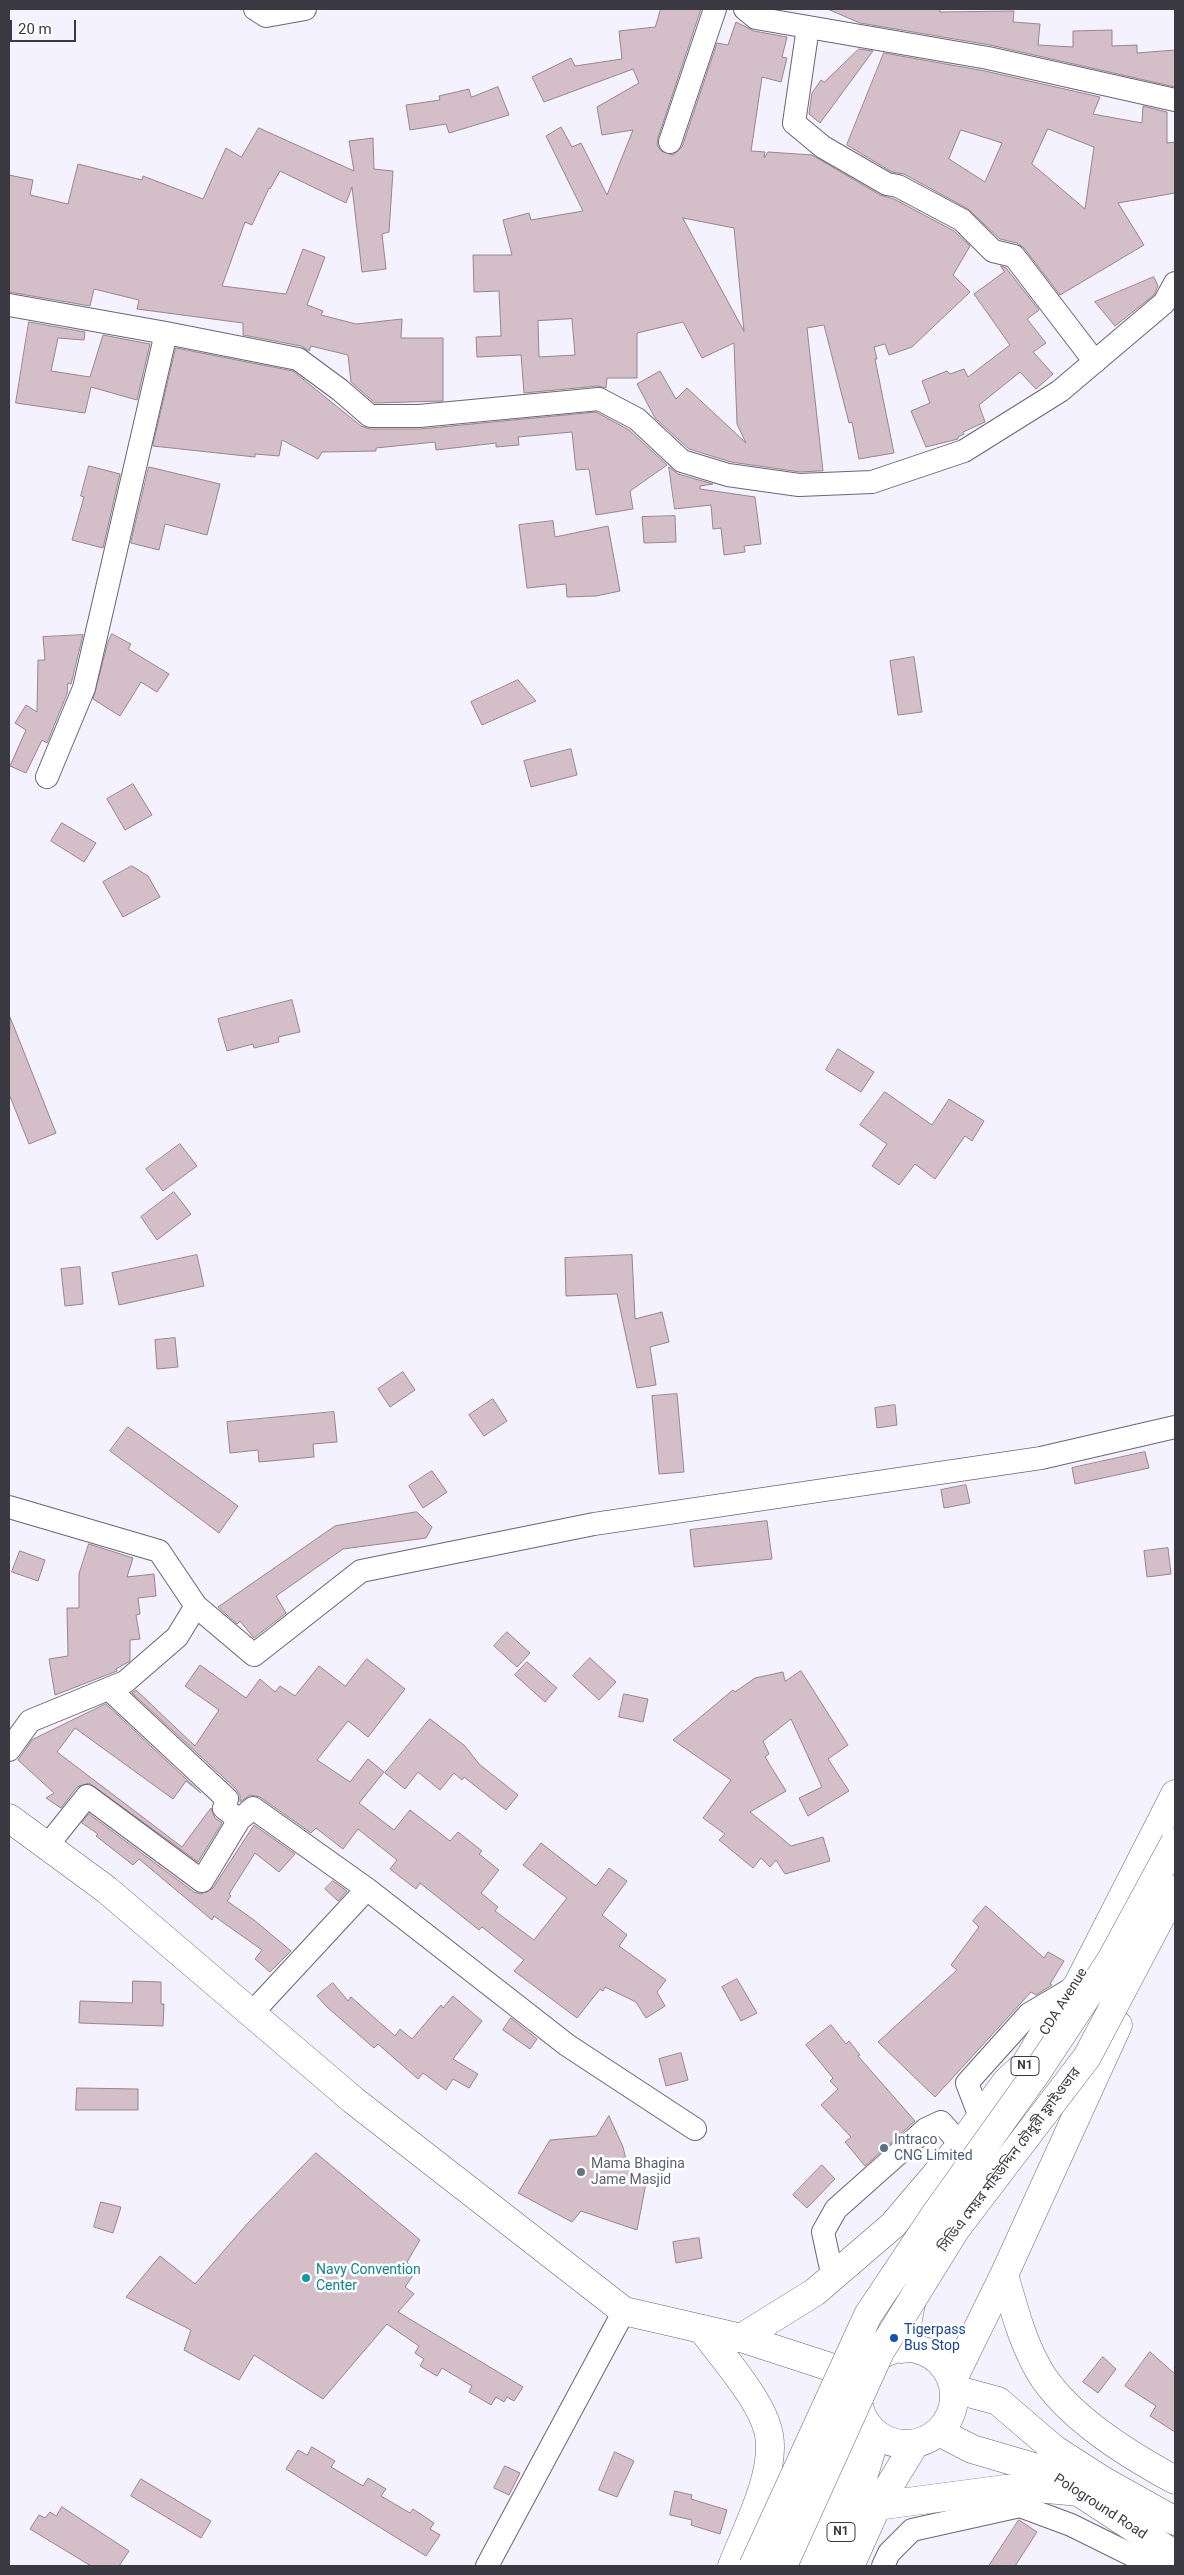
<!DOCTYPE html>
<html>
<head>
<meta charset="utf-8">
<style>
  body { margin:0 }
  #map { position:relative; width:1184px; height:2575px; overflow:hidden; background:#f3f2fe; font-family:Roboto,sans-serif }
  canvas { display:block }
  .frame { position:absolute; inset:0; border:10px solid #3a3941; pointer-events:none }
  .scale { position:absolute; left:10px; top:20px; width:66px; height:22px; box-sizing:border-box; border:2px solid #3a3941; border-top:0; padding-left:6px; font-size:15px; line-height:18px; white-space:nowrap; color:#3a3941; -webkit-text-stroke:4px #fff; paint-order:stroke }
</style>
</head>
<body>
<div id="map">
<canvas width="1184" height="2575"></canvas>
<div class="frame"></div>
<div class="scale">20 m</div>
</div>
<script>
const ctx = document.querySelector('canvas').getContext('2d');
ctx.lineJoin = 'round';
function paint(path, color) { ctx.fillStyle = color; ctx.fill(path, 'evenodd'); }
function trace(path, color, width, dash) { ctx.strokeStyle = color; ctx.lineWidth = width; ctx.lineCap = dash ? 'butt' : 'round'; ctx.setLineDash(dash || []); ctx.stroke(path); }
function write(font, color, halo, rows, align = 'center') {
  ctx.font = font + ' Roboto,"Noto Sans Bengali",sans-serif'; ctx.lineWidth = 5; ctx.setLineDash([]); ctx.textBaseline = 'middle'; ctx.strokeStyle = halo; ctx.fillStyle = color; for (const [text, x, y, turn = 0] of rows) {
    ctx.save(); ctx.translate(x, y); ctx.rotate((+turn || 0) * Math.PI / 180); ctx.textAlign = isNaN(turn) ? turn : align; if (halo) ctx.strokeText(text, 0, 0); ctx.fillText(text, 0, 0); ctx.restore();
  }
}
const building = new Path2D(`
  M661 9H701L658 138 657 145 661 151 673 155 682 147 717 43 728 45 736 22 754 31 787 37 782 57 787 58 781 82 762 77 751 151 765 152 764 158 768 152 812 155 880 195 894 199 954 231 970 246 953 275 970 292 912 347 889 355 885 344 874 347 877 359H875L894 453 859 459 852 422 849 423 824 325 807 328 823 471H819L800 472 731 462 689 449 655 418 637 384 660 371 676 399 687 388 746 443 737 424 734 343 702 358 683 322 637 333V378H607L606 388 598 386 524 393 521 355 477 357 476 337 501 336 499 291 474 292 473 255H512L503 220 529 213 531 220 583 211 546 136 561 127 572 147 581 143 607 195 633 130 602 135 597 107 639 83 633 69 544 102 532 77 571 58 575 66 622 59 619 31 655 27ZM683 218 734 228 744 331ZM572 319 575 355 539 357 538 321Z
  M828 9H940V12L1014 11 1013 22 1040 24 1038 45 1073 47V31L1112 30V46L1137 45V53L1175 50V87L990 45 860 23Z
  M859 49 873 51 820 123 809 114 812 93 821 80 824 82Z
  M884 53 985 71 1100 97 1093 114 1142 123 1143 106 1167 112V143L1175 142V193L1118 203 1144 245 1060 295 1024 248 1017 243 1000 239 968 209 904 174 892 172 847 145ZM1048 129 1094 147 1085 209 1032 164ZM961 130 1002 143 985 182 949 159Z
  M498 87 509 115 449 133 446 124 410 130 406 105 440 100 439 96 469 89 471 97Z
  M259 128 354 171 349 141 373 138 374 169 393 171 389 232 382 234 386 269 362 272 352 187 346 203 280 171 270 189 269 188 252 225 245 222 222 286 286 294 303 249 325 257 307 305 323 311 321 315 356 324 402 319 401 338H443V401L375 403 351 382 348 355 311 346 309 351 301 346 243 335V323L137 309 139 300 94 289 90 306 9 292V175L33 180 30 195 68 204 78 164 142 180 143 176 203 199 226 148 241 157Z
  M1001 266 1006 268 1039 310 1027 319 1046 343 1033 352 1053 374 1036 389 1020 372 979 405 985 422 963 432 964 434 958 437V439L926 447 911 411 930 403 922 381 947 371 950 374 964 369 968 377 1010 345 974 294 1004 272Z
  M1154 277 1158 286 1154 295 1115 326 1095 302Z
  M29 322 85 332 84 340 58 338 51 371 90 377 103 335 150 344 137 400 91 387 85 413 16 403Z
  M176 348 293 371 361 426 370 429H420L596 412 629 430 667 465 630 491 633 509 596 515 589 469 576 470 572 432 518 437 519 445 496 447V443L436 450 435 442 376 448V451L322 452 318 459 282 440 279 456 255 454V457L153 446Z
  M89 466 120 474 103 548 72 540 84 497 81 496Z
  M149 467 220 484 207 535 165 524 159 550 131 543Z
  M669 467 678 474 713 484 700 486V489L755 497 761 544 744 546 745 552 724 555 721 528 713 529 711 505 675 509Z
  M675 516 676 542 644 543 642 517Z
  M553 521 555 537 608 526 620 591 596 596 567 597 566 584 527 588 519 525Z
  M112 634 131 644 128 649 169 674 157 692 141 682 120 716 93 699 108 642Z
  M83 635 71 684 68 683 67 694 47 743 42 740 26 773 10 766 26 730 15 723 26 705 37 712 38 660H45L43 637Z
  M914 657 922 712 898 715 890 661Z
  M518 680 536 701 482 725 471 702Z
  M571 749 577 775 531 787 524 761Z
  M133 784 152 815 125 830 107 799Z
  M62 823 96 843 84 862 51 841Z
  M132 866 148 876 160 897 123 917 103 882Z
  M292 1000 300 1032 278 1037 279 1042 254 1048 253 1044 227 1051 218 1019Z
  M10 1017 56 1133 29 1144 9 1094Z
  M838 1049 874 1072 861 1092 826 1070Z
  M885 1092 932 1125 949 1099 984 1121 972 1141 965 1136 935 1179 915 1164 899 1185 872 1166 887 1144 860 1125Z
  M180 1144 197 1166 163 1191 146 1169Z
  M174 1192 191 1214 157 1240 141 1217Z
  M197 1255 204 1286 119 1305 112 1273Z
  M632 1255 635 1319 662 1312 669 1342 650 1347 656 1385 637 1388 617 1294 566 1296 565 1258Z
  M80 1267 83 1304 65 1306 61 1269Z
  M175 1338 178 1367 157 1369 155 1340Z
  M403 1372 415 1390 390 1407 378 1389Z
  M677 1394 684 1472 659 1474 652 1396Z
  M493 1399 507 1421 484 1436 469 1415Z
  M895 1405 897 1425 877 1428 875 1408Z
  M334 1412 337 1442 313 1444 314 1457 259 1462 258 1450 230 1453 227 1422Z
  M128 1427 238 1506 219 1533 110 1451Z
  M1145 1452 1149 1468 1075 1484 1072 1468Z
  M432 1471 447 1492 423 1508 409 1486Z
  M966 1485 970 1503 944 1508 941 1490Z
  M417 1512 432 1527 426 1538 343 1549 276 1596 286 1613 254 1638 240 1621 237 1624 218 1607 335 1526Z
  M767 1521 772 1559 694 1567 690 1530Z
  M89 1544 133 1558 127 1577 154 1574 156 1596 138 1598 140 1614 136 1615 140 1639 130 1640V1661L116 1669 117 1671 55 1695 49 1659 68 1656 67 1608H79V1574Z
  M1168 1548 1171 1574 1147 1577 1144 1551Z
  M20 1551 45 1560 38 1581 12 1572Z
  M507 1632 530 1653 517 1667 494 1646Z
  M590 1658 616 1682 599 1700 573 1676Z
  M367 1659 405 1689 368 1737 348 1721 317 1760 350 1782 368 1759 384 1772 359 1803 394 1830 410 1810 450 1841 458 1832 482 1851 479 1854 499 1870 481 1893 498 1907 495 1911 534 1940 567 1898 523 1865 541 1843 596 1886 609 1868 627 1881 602 1915 627 1935 619 1946 666 1980 657 1992 665 2006 646 2018 636 2002 605 1987 603 1991 600 1989 577 2018 514 1971 524 1960 482 1927 479 1930 420 1883 416 1889 390 1869 397 1860 358 1829 343 1849 316 1828 311 1833 260 1797 250 1795 240 1802V1795L236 1789 132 1693 136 1690 195 1746 219 1710 185 1686 200 1665 246 1698 260 1679 275 1692 280 1686 295 1696 319 1666 345 1686Z
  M527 1662 557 1688 545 1702 515 1675Z
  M801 1671 848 1745 828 1759 849 1791 808 1816 799 1798 822 1787 791 1719 763 1741 769 1754 765 1757 786 1791 750 1812 791 1846 823 1837 830 1861 785 1874 776 1860 770 1867 761 1858 753 1868 719 1840 725 1834 703 1818 731 1780 673 1740 733 1690 735 1692 755 1678 783 1672 785 1681Z
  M624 1694 648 1699 643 1722 619 1717Z
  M106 1704 201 1793 186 1781 173 1799 75 1728 57 1752 182 1847 211 1808 215 1818 222 1823 198 1862 89 1783 77 1787 61 1808 46 1798 54 1793 18 1760 32 1740Z
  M430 1719 465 1746 479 1764 518 1795 506 1810 464 1777 462 1780 454 1773 440 1790 418 1772 405 1789 385 1773Z
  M89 1814 194 1892 201 1894 213 1888 254 1825 295 1854 279 1872 255 1853 229 1894 231 1896 227 1901 254 1920 291 1951 270 1972 255 1959 262 1950 214 1916 212 1920 139 1859 133 1865 96 1836 98 1834 82 1823Z
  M333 1881 347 1891 338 1901 325 1889Z
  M986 1906 1044 1958 1048 1952 1064 1961 1050 1984 1052 1985 1036 1995 1031 1992 935 2097 878 2042 957 1970 951 1965 979 1927 973 1921Z
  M737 1979 757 2013 741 2021 722 1987Z
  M133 1981 161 1982V2004H164L163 2026 79 2023 80 2001 132 2003Z
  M333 1983 348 2001 351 1997 395 2036 400 2029 412 2039 441 2005 443 2008 453 1996 482 2021 453 2059 478 2074 469 2088 453 2079 446 2090 423 2073 418 2079 378 2044 374 2048 327 2007 317 1996Z
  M511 2018 537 2039 530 2049 503 2030Z
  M831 2025 846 2044 849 2041 860 2055 858 2056 915 2121 865 2166 845 2142 851 2137 821 2105 838 2089 830 2081 833 2078 806 2045Z
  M681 2053 688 2080 666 2086 659 2059Z
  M77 2088 138 2089V2110H76Z
  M609 2116 623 2147 630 2176 646 2183 637 2230 581 2211 572 2222 518 2193 550 2140 596 2136Z
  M316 2153 420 2240 407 2262 416 2271 405 2287 414 2294 398 2312 523 2387 514 2401 507 2397 504 2402 496 2397 491 2405 469 2392 472 2386 442 2368 437 2376 420 2366 424 2359 415 2353 419 2346 387 2324 323 2399 254 2355 239 2380 184 2350 191 2330 126 2297 160 2256 195 2284 247 2224Z
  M822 2165 835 2179 807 2208 793 2195Z
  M101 2202 121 2207 113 2233 94 2227Z
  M699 2238 702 2258 676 2263 673 2242Z
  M1150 2352 1175 2374V2432L1150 2416 1156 2406 1125 2386Z
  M1103 2357 1116 2369 1098 2393 1083 2382Z
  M312 2447 335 2461 331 2467 363 2486 368 2478 386 2489 381 2496 410 2513 413 2509 434 2523 430 2529 440 2535 426 2556 286 2469 298 2450 307 2455Z
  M615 2452 634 2461 617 2497 599 2490Z
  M505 2466 520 2473 509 2495 494 2488Z
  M141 2479 211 2521 201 2538 131 2496Z
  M675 2491 692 2495 691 2499 727 2510 720 2534 691 2525 692 2520 670 2515Z
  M62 2507 129 2551 119 2566H91L30 2529 39 2515 45 2518 50 2512 56 2516Z
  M1019 2520 1037 2532 1015 2566H989Z`);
const minor = new Path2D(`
  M255 9 266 16 305 9
  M745 9 756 18 988 58 1175 100
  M808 27 794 123 823 147 887 184 898 186 962 220 993 251 1014 256 1095 362
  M670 142 715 9
  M9 305 166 333 298 359 340 390 370 416H419L599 399 637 419 682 461 728 475 799 485 872 482 964 451 1060 391 1164 303 1175 283
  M47 777 84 688 166 333
  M9 1507 159 1551 196 1606
  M109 1689 227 1799 224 1808 239 1820 253 1808 367 1889
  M9 1750 30 1721 125 1682 177 1637 196 1606 254 1655 361 1571 594 1524 1041 1458 1175 1427
  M47 1846 87 1796 202 1881 239 1820
  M251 2014 367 1889 567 2045 695 2129
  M989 2123 980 2117 967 2083 1029 2014 1073 1988
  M833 2278 823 2232 836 2209 926 2129 941 2122 961 2145
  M487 2566 624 2311
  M883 2566 889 2553 912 2530 1020 2506 1071 2525 1154 2566`);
const major = new Path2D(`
  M9 1818 107 1890 353 2100 624 2311 741 2338 861 2377
  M954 2389 998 2401 1054 2449 1102 2480 1175 2521
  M939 2432 972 2449 1040 2469 1059 2479 1175 2555`);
const highway = new Path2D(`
  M1013 2085 1061 2005 1077 1986 1175 1794
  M1004 2275C1013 2304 1020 2334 1034 2361 1058 2412 1127 2454 1175 2480
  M702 2329C722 2357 763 2401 769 2435 776 2474 746 2530 732 2566
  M741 2338 815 2292 893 2225 961 2145 1006 2082 1021 2068
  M858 2396a48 48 0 1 1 96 0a48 48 0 1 1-96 0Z
  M902 2349 911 2304
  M952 2381 1004 2275 1118 2025
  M877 2506 1005 2489 1036 2488 1080 2492
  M800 2566 866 2425
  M825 2566 857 2497 873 2445
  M850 2566 877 2506 915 2444`);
const highwayBridge = new Path2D(`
  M753 2566 868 2315 934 2216 1037 2072 1111 1960 1175 1842
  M783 2566 880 2352 956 2229 1087 2057 1175 1890`);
const markers = [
  [884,2148,5,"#5c6f8a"],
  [581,2172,5,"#6b7280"],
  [306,2278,5,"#0f9aa8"],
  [894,2338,5,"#1a4fb4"]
];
const shields = [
  [1025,2066,28],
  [841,2532,28]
];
const shieldNames = [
  ["N1",1025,2066],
  ["N1",841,2532]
];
const streetNames = [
  ["CDA Avenue",1064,2002,-58],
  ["সিডিএ মেয়র মহিউদ্দিন চৌধুরী ফ্লাইওভার",1010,2160,-53],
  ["Pologround Road",1100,2507,33]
];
const serviceNames = [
  ["Intraco",894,2140],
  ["CNG Limited",894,2156]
];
const worshipNames = [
  ["Mama Bhagina",591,2164],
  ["Jame Masjid",591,2180]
];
const cultureNames = [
  ["Navy Convention",316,2270],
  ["Center",316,2286]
];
const transitNames = [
  ["Tigerpass",904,2330],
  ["Bus Stop",904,2346]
];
paint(building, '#d4bfc9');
trace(building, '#98848e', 1);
trace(minor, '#696677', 24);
trace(major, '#696677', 29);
trace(highway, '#696677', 29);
trace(minor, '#fff', 22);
trace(major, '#fff', 28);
trace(highway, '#fff', 28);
trace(highwayBridge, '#696677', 29, []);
trace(highwayBridge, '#fff', 28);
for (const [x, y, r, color] of markers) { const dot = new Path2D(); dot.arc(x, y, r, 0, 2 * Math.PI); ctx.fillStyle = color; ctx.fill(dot); trace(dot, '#fff', 2); }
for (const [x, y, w] of shields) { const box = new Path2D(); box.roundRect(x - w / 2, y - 9.5, w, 19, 4); ctx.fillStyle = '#fff'; ctx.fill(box); trace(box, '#3a3941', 1); }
write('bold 12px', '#3a3941', null, shieldNames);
write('14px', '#3a3941', '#fff', streetNames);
write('14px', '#4e5e75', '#fff', serviceNames, 'left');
write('14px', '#5b616d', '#fff', worshipNames, 'left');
write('14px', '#0d838f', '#fff', cultureNames, 'left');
write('14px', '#164399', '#fff', transitNames, 'left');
</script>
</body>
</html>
